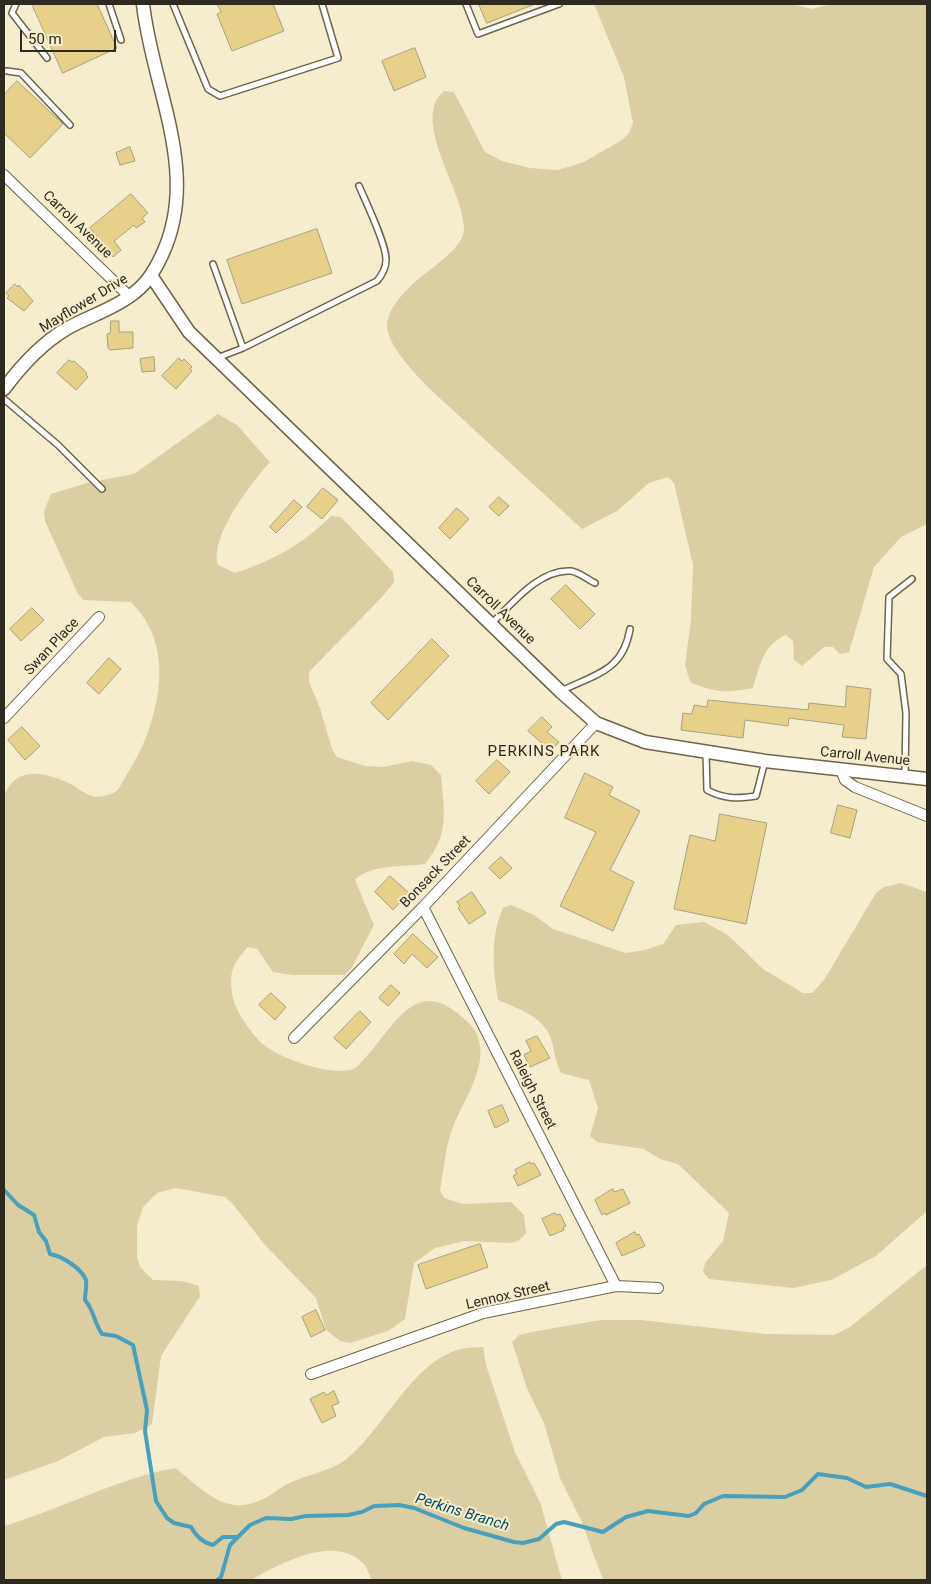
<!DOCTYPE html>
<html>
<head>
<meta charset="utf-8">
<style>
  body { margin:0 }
  #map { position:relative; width:931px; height:1584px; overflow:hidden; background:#f6edce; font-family:Roboto,sans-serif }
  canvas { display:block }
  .frame { position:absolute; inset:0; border:5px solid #2e2a1f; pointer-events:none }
  .scale { position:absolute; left:20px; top:30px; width:96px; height:22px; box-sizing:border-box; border:2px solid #2e2a1f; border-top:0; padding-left:6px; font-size:15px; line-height:18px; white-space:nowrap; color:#2e2a1f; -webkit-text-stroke:4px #f6edce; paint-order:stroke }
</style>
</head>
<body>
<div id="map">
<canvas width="931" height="1584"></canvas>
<div class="frame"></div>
<div class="scale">50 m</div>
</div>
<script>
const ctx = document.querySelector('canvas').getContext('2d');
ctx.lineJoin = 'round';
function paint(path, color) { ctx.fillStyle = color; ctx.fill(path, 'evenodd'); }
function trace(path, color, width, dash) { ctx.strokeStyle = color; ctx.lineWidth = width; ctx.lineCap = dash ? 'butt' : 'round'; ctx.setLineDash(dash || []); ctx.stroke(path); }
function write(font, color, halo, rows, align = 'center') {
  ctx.font = font + ' Roboto,sans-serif'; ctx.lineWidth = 4; ctx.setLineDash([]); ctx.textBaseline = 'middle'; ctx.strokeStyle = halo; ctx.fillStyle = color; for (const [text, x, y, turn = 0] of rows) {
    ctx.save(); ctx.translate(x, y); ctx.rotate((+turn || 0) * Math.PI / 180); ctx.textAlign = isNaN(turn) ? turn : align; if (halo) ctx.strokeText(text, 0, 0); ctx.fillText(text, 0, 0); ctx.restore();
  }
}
const green = new Path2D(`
  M594 4H791L812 9 831 4H927V524L901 537 874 567 849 652 840 654 833 647H824L802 666 794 660 793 641 786 635C763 645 760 665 753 688 726 693 715 693 690 682L685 665 691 620 693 565 674 483 668 477 649 483 617 511 582 529C544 494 507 460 470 426 447 404 422 384 403 359 396 350 387 336 387 325 388 308 404 292 416 281 429 269 463 249 464 230 464 225 463 220 462 215 457 183 412 117 444 91L454 92 485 152 502 161 530 168 558 170 584 162 622 140 629 133 633 123 624 77Z
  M218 414 237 425 270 462C251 483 209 538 218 565L235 573C274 560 302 545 331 516L341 517 393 572 394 582 382 597 309 672V682L320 708 332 749 337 757 365 766 384 767 412 761 431 765 441 775C444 813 450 833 425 864 404 867 370 864 355 880L374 925 351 969 344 975H292L273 972 257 949 248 947C231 965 229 974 233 998 236 1012 253 1036 264 1045 281 1059 333 1077 353 1069 357 1068 361 1063 364 1059 387 1037 409 985 447 1006 457 1012 470 1022 475 1031 493 1063 462 1100 452 1130 445 1149 444 1170 440 1190L444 1198 463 1204 511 1202 524 1215 526 1233 520 1240 511 1243 464 1241 435 1248 414 1263 405 1319 388 1331 350 1343 340 1341 326 1330 316 1298 265 1245 232 1203 225 1197 176 1188 157 1193 143 1207 137 1226V1257L140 1267 153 1280 182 1281 199 1286 200 1296 161 1356 152 1424 135 1433 104 1437 58 1461 4 1480V797C14 766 44 771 68 783 76 786 84 794 92 796 101 798 111 795 118 790 128 772 141 752 148 732 164 686 167 638 131 602L83 600 77 592 45 521 44 511 51 494 87 483 134 474Z
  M901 883 927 892V1211L876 1256 831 1280 793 1288 709 1279 703 1272 705 1263 723 1241 729 1213 678 1164 660 1159 644 1149 597 1142 590 1136 598 1108 589 1080 561 1073C555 1060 555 1052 551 1039 543 1016 519 1009 498 1000 493 969 490 937 503 908L511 905 534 915 553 929 626 953 645 950 663 944 676 925 704 922 728 935 763 969 803 993H812L824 980 876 893 884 887Z
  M927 1265V1580H603L581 1520 560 1478 544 1423 527 1388 512 1342 519 1335 537 1331 601 1320H641L766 1334 834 1335 850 1327Z
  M483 1347 486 1365 515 1452 540 1502 562 1580H372C369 1575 367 1567 363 1563 333 1534 280 1564 251 1580H4V1526C62 1509 115 1479 175 1468 203 1489 225 1517 261 1500 271 1496 278 1489 287 1484 305 1475 328 1472 344 1461 383 1431 410 1365 457 1350 465 1347 475 1348 483 1347Z`);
const stream = new Path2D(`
  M4 1190 18 1205 34 1215 39 1232 46 1241 50 1254C62 1256 81 1268 86 1280 87 1285 85 1294 85 1300 94 1310 94 1323 102 1334L116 1336 133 1345 147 1410 145 1431 156 1501 167 1518 174 1523 191 1527C197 1537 202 1542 213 1545L223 1537H237
  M217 1580 221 1577 230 1545 250 1525 266 1518 291 1519 306 1516 348 1515 362 1512 374 1506 399 1505 414 1508 464 1528 514 1542 523 1543 539 1539 556 1524 564 1522 603 1532 626 1517 648 1511 689 1516 696 1513 704 1504 723 1496 785 1497 802 1490 818 1474 847 1478 866 1487 890 1484 927 1496`);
const building = new Path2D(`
  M32 4H97L117 48 63 73Z
  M217 4H273L284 31 232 51 217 14 221 12Z
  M479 4H535L487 23Z
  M415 48 426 77 394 91 382 61Z
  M17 81 63 124 30 158 4 133V95Z
  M130 147 135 161 120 165 116 153Z
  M131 194 148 213 142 218 145 222 136 228 134 225 114 241 121 250 113 257 90 228Z
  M317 229 332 273 242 304 227 260Z
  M15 284 18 287 19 285 33 301 24 311 7 298 9 296 6 293Z
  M111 321H119V332H133V348L110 350 108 348 107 334 110 333Z
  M154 357 155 371 142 372 140 359Z
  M179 358 182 361 184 359 192 367 190 369 192 371 176 389 162 376Z
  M69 360 72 362 74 361 87 373 86 375 88 377 76 390 57 373Z
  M323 488 338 500 322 519 307 507Z
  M499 497 509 506 499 516 489 507Z
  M294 500 302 507 276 533 270 527Z
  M457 508 469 519 450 539 439 528Z
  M566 585 595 614 580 629 551 599Z
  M32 608 44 620 21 641 10 629Z
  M432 639 449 656 388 720 371 703Z
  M109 658 121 669 99 694 87 683Z
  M847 686 871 689 866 739 842 737 844 725 789 718 788 726 745 720 743 738 681 730 683 713 692 714 694 705 707 707 708 700 808 710 809 703 845 707Z
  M542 717 552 727 547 732 559 742 551 751 528 731Z
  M22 727 40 746 25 760 8 740Z
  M497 760 510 772 489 794 476 781Z
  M585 773 613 787 609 795 640 811 610 870 634 882 613 931 560 906 596 832 565 818Z
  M838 805 857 810 850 838 831 833Z
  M720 814 767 823 746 924 674 909 690 835 715 841Z
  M501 857 512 868 500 879 489 868Z
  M390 876 409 893 393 910 375 892Z
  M472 892 486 913 469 924 458 908 460 906 457 902Z
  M413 934 438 957 427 968 412 954 404 964 394 954Z
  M391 985 400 993 388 1006 379 998Z
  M271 993 286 1007 275 1020 259 1005Z
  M360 1011 371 1022 346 1049 334 1038Z
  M537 1036 550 1058 530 1067 524 1055 531 1051 526 1041Z
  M502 1105 509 1121 495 1128 488 1111Z
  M530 1162 531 1164 534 1163 541 1175 518 1186 513 1176 517 1174 515 1170Z
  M613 1189 614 1192 623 1189 630 1203 606 1215 605 1213 602 1215 595 1200Z
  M555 1213 556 1215 560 1214 566 1226 563 1227 564 1230 550 1236 542 1219Z
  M635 1232 636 1235 639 1234 645 1246 622 1256 616 1243Z
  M480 1244 488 1267 426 1289 418 1265Z
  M316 1310 325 1330 311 1337 302 1317Z
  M334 1391 339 1403 332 1406 336 1416 322 1423 310 1399 324 1392 326 1395Z`);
const service = new Path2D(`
  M16 4 12 13 47 58
  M109 4 121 40
  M173 4 208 89 220 96 338 58 322 4
  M466 4 478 34 559 4
  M7 71 21 73 70 125
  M213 264 243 348 217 358
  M243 348 377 281C382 275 386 269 386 260 387 246 366 202 359 186
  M4 399 58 445 102 489
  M492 623C513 603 539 569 571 571 579 572 588 580 595 583
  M561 691C596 674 623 671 630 629
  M706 753 707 790C724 799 737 799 756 796L765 761
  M905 776 906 713 901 674 887 659 889 597 912 579`);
const minor = new Path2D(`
  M4 175 130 297
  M4 718 99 617
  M841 770 845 780 855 787 927 816
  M423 907 616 1286
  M294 1038 423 907 596 723
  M311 1374 483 1313 616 1286 658 1288`);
const tertiary = new Path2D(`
  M152 277 189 332 561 692 596 723 645 742 765 761 927 779
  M4 389C21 366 41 344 66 329 87 317 111 310 130 296 146 285 154 272 162 255 201 172 152 88 143 4`);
const streetNames = [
  ["Carroll Avenue",77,225,44],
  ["Mayflower Drive",84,304,-31],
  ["Carroll Avenue",500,611,44],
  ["Swan Place",52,647,-47],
  ["Carroll Avenue",865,757,6],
  ["Bonsack Street",436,872,-46],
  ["Raleigh Street",532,1090,63],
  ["Lennox Street",508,1296,-13]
];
const neighbourhoodNames = [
  ["PERKINS PARK",544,752]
];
const waterNames = [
  ["Perkins Branch",462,1513,17]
];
paint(green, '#dbcea3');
trace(stream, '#49a0bc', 4);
paint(building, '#e6d08a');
trace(building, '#a89f82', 1);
trace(service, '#6e654a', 8);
trace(minor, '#6e654a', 12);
trace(tertiary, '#6e654a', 15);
trace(service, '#fff', 5);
trace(minor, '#fff', 10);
trace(tertiary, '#fff', 12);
write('14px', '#2e2a1f', '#f6edce', streetNames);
ctx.letterSpacing = '1px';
write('15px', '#2e2a1f', '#f6edce', neighbourhoodNames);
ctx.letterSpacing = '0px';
write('italic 15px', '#004e62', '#f6edce', waterNames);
</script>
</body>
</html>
